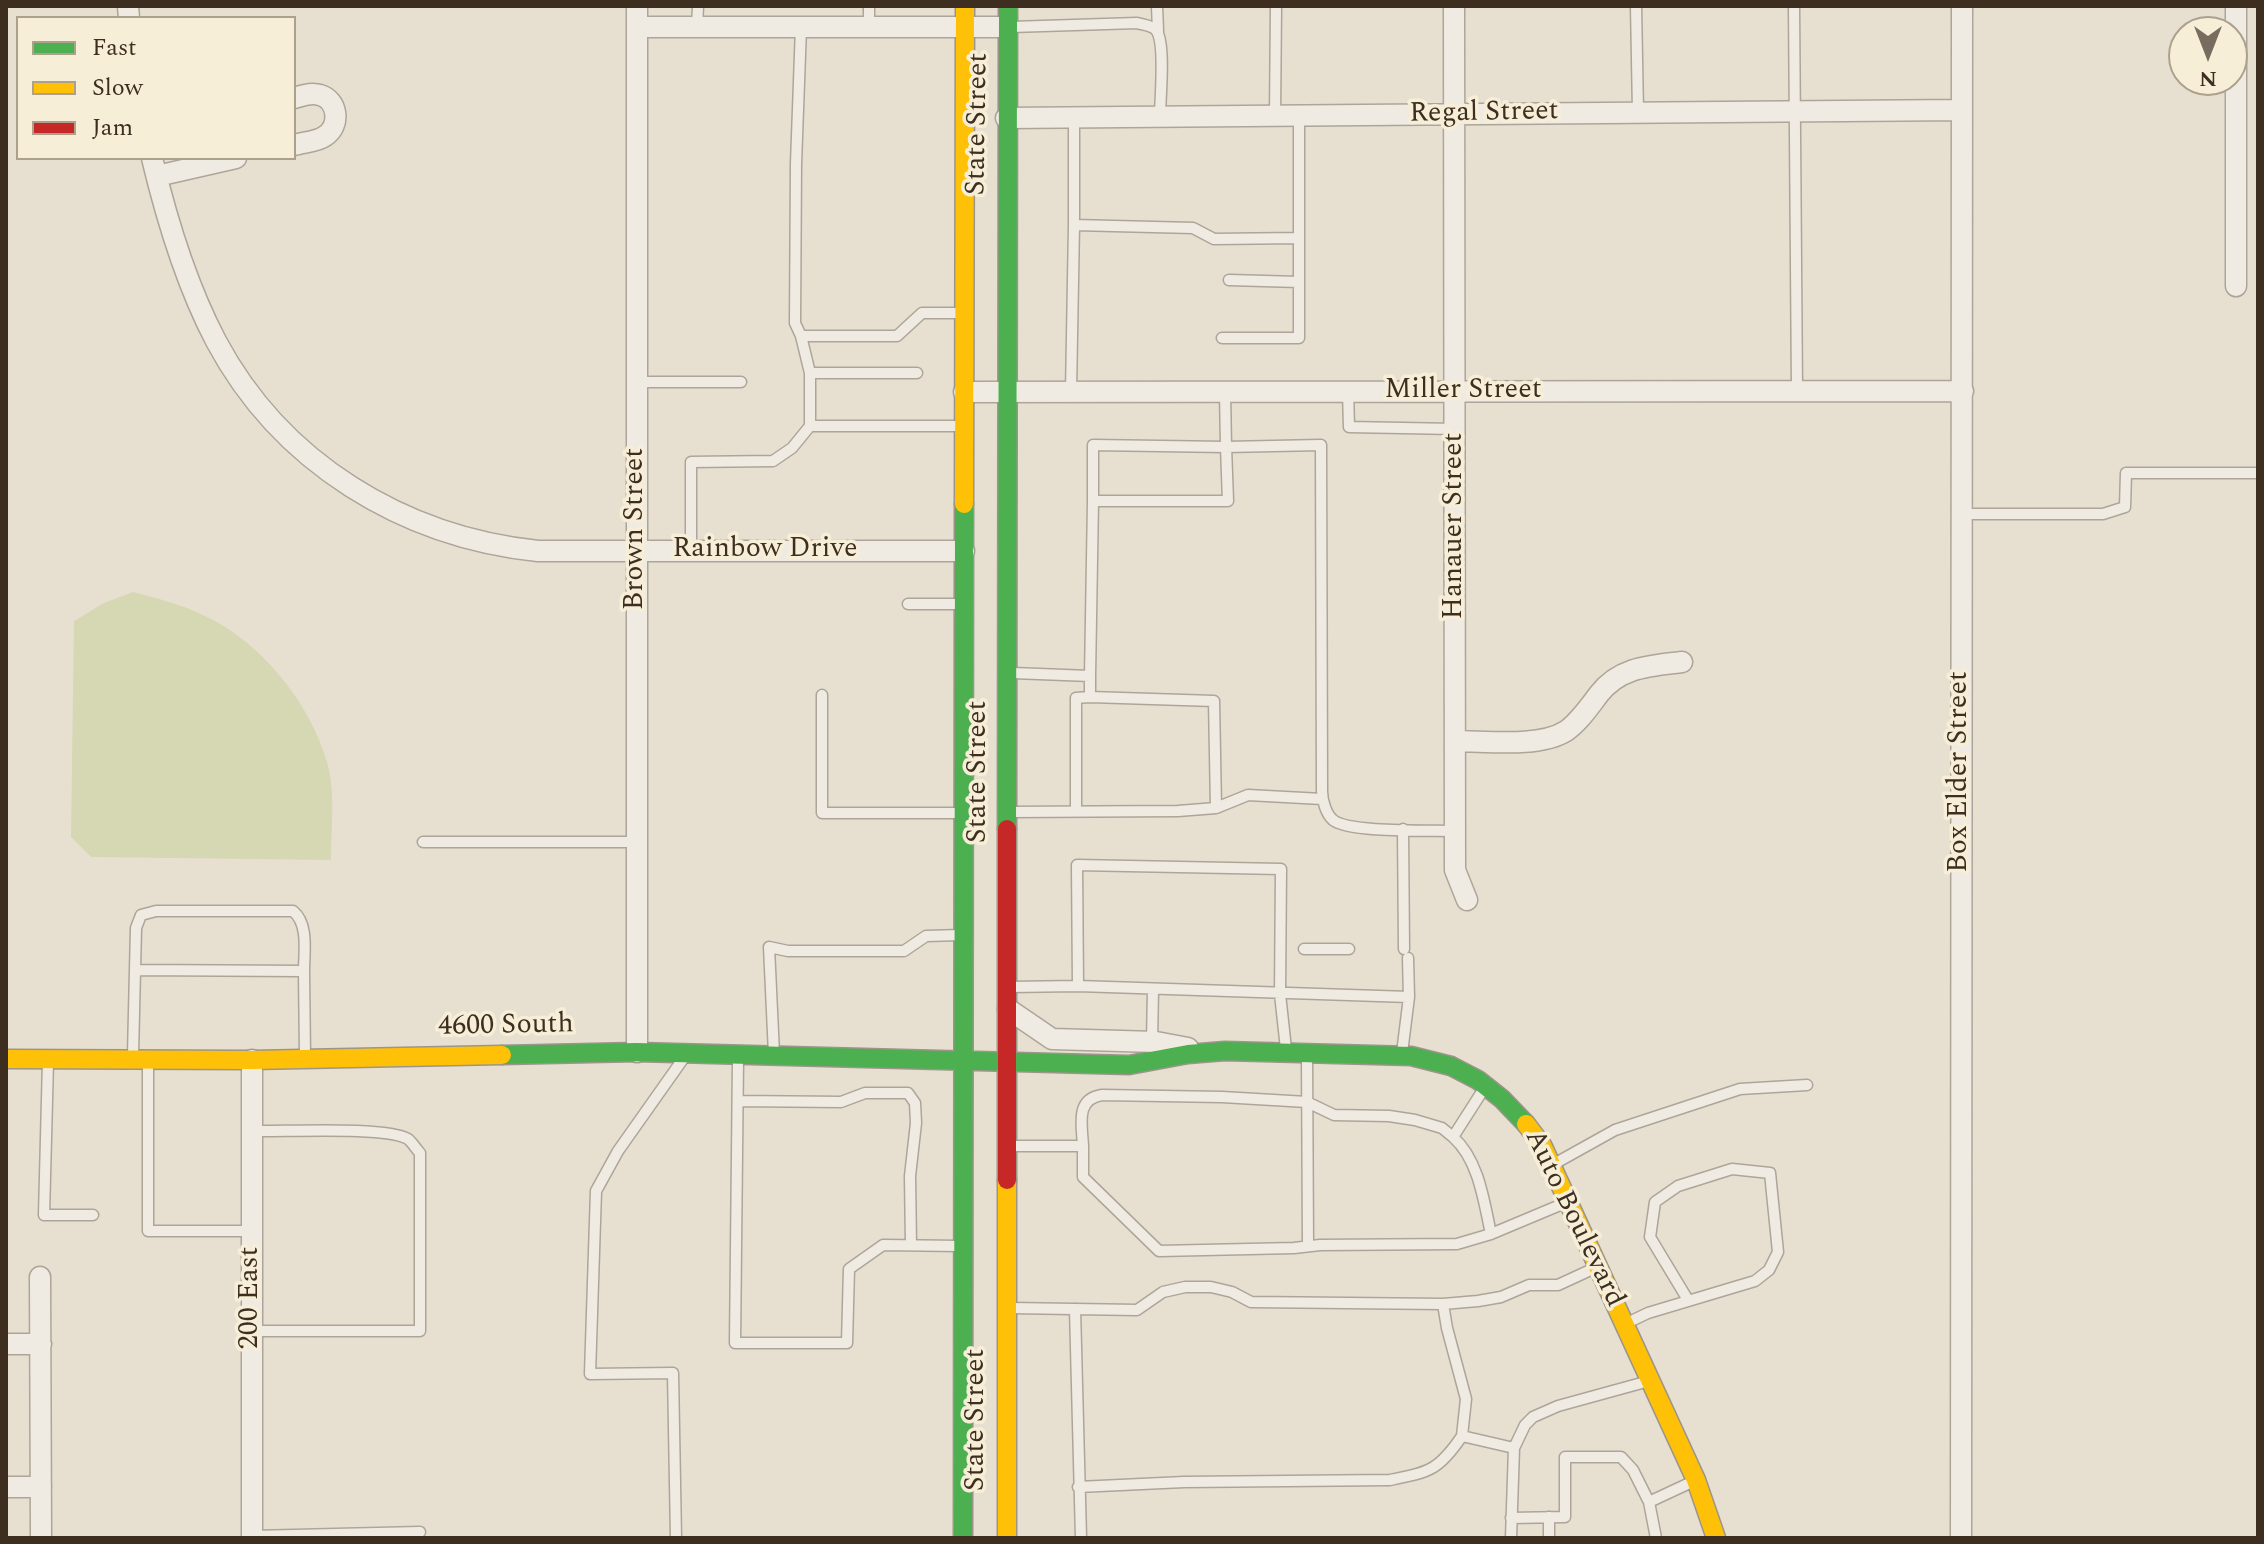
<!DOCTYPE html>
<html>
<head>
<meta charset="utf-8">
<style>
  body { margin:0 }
  #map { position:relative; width:2264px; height:1544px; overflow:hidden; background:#e7e0d1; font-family:Spectral,serif }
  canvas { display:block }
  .frame { position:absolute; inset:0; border:8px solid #3d2e20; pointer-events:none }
  .legend { position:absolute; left:16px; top:16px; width:280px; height:144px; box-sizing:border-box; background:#f7eed8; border:2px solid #ada18e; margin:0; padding:10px 14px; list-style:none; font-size:24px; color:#3d2e20 }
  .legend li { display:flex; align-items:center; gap:16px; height:40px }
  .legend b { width:40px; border:2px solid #ada18e }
  .north { position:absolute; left:2168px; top:16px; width:80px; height:80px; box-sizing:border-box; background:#f7eed8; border:2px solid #ada18e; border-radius:50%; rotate:180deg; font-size:22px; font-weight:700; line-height:32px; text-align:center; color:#3d2e20 }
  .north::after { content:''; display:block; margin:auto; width:28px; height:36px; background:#786c5e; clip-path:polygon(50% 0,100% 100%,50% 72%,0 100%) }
</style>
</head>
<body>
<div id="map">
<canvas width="2264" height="1544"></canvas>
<div class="frame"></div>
<ul class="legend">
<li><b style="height:10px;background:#4caf50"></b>Fast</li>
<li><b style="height:10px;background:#ffc107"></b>Slow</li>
<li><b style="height:10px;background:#c62828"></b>Jam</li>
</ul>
<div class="north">N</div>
</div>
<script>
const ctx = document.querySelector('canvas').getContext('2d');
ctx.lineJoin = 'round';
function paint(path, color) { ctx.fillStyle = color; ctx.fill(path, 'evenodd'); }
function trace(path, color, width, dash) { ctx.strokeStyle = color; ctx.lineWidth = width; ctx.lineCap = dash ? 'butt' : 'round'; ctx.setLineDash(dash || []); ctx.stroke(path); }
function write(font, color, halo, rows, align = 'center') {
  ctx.font = font + ' Spectral,serif'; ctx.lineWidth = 7; ctx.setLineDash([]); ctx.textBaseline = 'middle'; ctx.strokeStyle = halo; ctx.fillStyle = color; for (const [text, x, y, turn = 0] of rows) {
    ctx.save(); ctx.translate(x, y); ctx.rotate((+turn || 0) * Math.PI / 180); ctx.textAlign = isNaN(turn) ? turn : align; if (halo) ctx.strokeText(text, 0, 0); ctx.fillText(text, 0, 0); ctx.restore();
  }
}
const green = new Path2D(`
  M133 592C156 598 180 604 203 615 260 641 309 701 327 762 336 793 331 827 331 860L91 857 71 837 74 621 104 603Z`);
const lane = new Path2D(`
  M1157 6 1158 31
  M1636 6 1638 112
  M1794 6 1797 392
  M697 27 698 6
  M801 27 796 164 795 323 801 336H897L922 313H962
  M869 27V6
  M1011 27 1137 23C1143 25 1151 25 1156 30 1166 42 1160 99 1160 116
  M1275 116 1276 6
  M1074 225V117
  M1229 280 1299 282
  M801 336 810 373V426
  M1222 338H1299V115
  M810 373H917
  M637 382H741
  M1348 391 1349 427 1455 429
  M1071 392 1074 225 1193 228 1214 239 1299 238
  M1225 392 1226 447 1321 445 1322 791C1322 800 1326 814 1333 820 1349 833 1431 830 1456 831
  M1961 514H2103L2125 507 2126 473H2258
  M691 551V462L773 461 792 448 810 426H962
  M908 604H962
  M1013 673 1090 676V697
  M1090 676 1093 501H1228L1226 447 1093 445V501
  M822 695V813H962
  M1076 811V698L1090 697 1214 701 1216 808 1248 795 1322 799
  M1010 812 1178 811 1216 808
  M1403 829 1404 949
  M423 842H637
  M1304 949H1349
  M1408 958 1409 997
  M135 970 136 928 141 915 156 911H293C309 924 304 952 304 971
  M1078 986 1077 865 1281 869 1280 994 1286 1049
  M1009 987 1078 986 1409 997 1402 1053
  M1152 1042 1153 989
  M774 1054 769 947 788 951H904L926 936 961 935
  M133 1055 135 970 304 971 305 1057
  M1307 1056 1308 1246
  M738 1059 735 1343H847L849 1269 883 1245 960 1246
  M48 1061 44 1215H93
  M148 1062V1231H252
  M1485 1087 1453 1137C1479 1160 1484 1202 1491 1234
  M738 1101 841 1102 865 1093H908L915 1103 916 1123 910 1176 911 1245
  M252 1131C283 1132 386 1126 408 1139 412 1142 416 1149 420 1153V1331H252
  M1010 1146H1083V1177L1159 1251 1294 1248 1320 1245 1457 1244 1491 1234 1565 1203
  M1083 1146C1082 1125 1075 1099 1102 1095L1222 1097 1307 1102 1334 1115 1389 1116 1415 1120 1442 1128 1453 1137
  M1554 1164 1615 1130 1740 1089 1807 1085
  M1443 1304 1447 1328 1466 1399 1462 1436
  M1010 1308 1137 1310 1163 1292 1185 1287H1211L1232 1292 1251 1302 1443 1304 1478 1301 1501 1297 1529 1285H1558L1597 1267
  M1075 1309 1081 1538
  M1627 1323 1648 1313 1755 1281 1769 1270 1778 1252 1770 1173 1732 1169 1678 1186 1655 1202 1650 1237 1688 1300
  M1078 1487 1184 1482 1390 1480C1430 1472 1439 1470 1462 1436L1514 1448
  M1649 1502 1656 1538
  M1549 1517V1538
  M1511 1518 1565 1517V1457H1621L1633 1470 1649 1502 1694 1481
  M252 1536 420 1532
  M676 1538 673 1373 590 1374 596 1191 618 1151 683 1059
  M1511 1538 1514 1448 1525 1425 1533 1417 1558 1406 1649 1381`);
const street = new Path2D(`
  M128 6 129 18
  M1454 6 1455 870 1467 900
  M2236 6V286
  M637 27H1008
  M294 98C302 96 311 92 320 95 338 100 341 126 325 136 317 142 304 142 294 145
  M1006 118 1962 110
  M152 158C167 221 186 284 216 341 281 463 403 537 538 551H964
  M157 176 236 158
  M964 392 1963 391
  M1456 741C1487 741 1539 748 1566 731 1579 722 1589 707 1599 694 1620 667 1649 666 1682 662
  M1008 1009 1052 1039 1156 1042 1188 1048
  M637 1052V6
  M252 1060V1536
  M40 1277 41 1538
  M6 1344H41
  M6 1487H41
  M1961 1538 1962 6`);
const fast = new Path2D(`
  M1007 829 1008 6
  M502 1055 637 1052 1129 1065 1188 1054 1225 1051 1411 1056 1451 1066 1478 1080 1502 1099 1526 1124
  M963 1538 964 504`);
const slow = new Path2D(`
  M964 504 965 6
  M6 1059 252 1060 502 1055
  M1526 1124 1542 1145 1696 1480 1716 1538
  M1007 1538V1180`);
const jam = new Path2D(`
  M1007 1180V829`);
const streetNames = [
  ["Regal Street",1484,114,-1],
  ["State Street",979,124,-89],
  ["Miller Street",1463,392],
  ["Hanauer Street",1456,526,-90],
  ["Brown Street",637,529,-90],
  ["Rainbow Drive",765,551],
  ["State Street",980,772,-90],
  ["Box Elder Street",1961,772,-90],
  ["4600 South",506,1027,-1],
  ["Auto Boulevard",1573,1219,64],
  ["200 East",252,1298,-90],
  ["State Street",978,1420,-90]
];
paint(green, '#d6d7b3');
trace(lane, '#ada599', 13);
trace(street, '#ada599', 23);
trace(fast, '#9c958a', 21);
trace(slow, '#9c958a', 21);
trace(jam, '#9c958a', 21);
trace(lane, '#efebe3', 10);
trace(street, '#efebe3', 20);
trace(fast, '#4caf50', 18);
trace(slow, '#ffc107', 18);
trace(jam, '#c62828', 18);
write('28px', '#3d2e20', '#f7eed8', streetNames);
</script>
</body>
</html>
